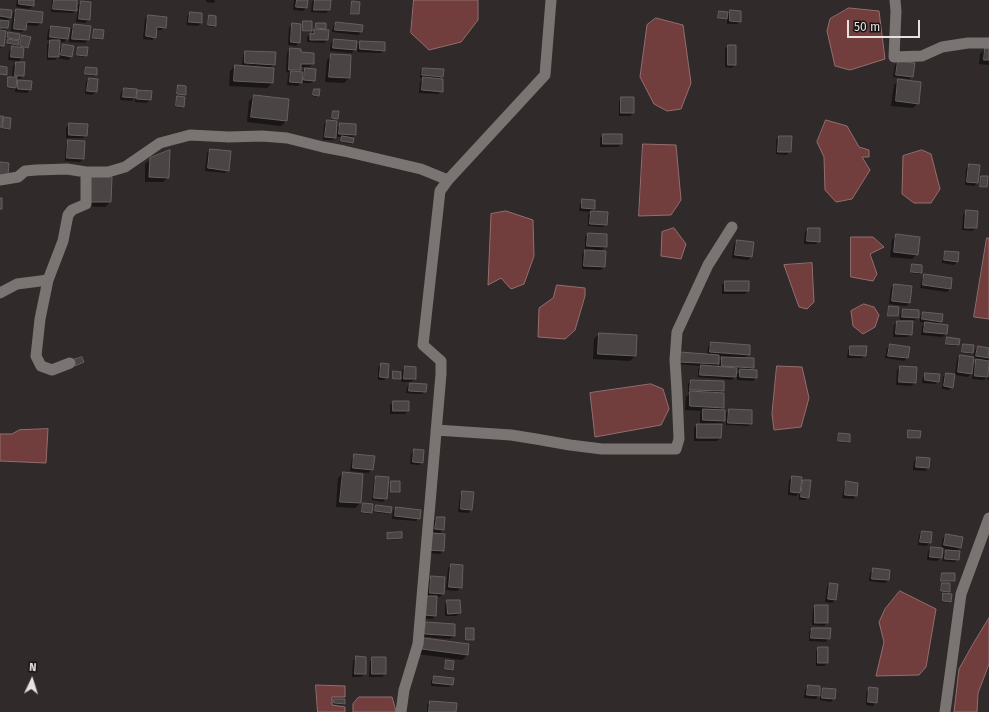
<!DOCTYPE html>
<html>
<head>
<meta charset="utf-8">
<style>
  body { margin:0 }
  #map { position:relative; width:989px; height:712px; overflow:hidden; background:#302a2a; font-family:"Fira Sans",sans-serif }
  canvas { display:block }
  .north { position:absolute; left:12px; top:660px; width:40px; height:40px; -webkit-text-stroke:3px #161413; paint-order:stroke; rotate:4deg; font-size:11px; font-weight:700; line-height:16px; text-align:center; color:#e6e2e2 }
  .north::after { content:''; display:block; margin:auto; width:14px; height:18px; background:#e6e2e2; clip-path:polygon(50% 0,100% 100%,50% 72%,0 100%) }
  .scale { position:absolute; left:847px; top:20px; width:73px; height:18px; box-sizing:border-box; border:2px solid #e6e2e2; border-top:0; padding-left:5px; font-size:12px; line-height:14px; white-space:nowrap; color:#e6e2e2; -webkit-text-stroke:3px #161413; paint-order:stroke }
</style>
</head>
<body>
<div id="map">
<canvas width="989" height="712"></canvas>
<div class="north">N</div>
<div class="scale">50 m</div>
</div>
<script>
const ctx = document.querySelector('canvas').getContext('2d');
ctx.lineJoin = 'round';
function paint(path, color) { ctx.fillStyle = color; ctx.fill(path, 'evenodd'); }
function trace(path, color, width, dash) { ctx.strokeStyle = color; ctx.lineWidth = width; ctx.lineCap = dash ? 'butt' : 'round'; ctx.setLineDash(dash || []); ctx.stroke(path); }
const water = new Path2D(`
  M414 0H478V20L461 42 429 50 411 33Z
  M849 8 879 11 885 59 850 70 835 66 827 31 830 19Z
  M656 18 683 25 691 83 681 109 667 111 654 104 640 77 647 25Z
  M826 120 847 126 859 147 869 150V157H862L870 170 852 199 836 202 825 190 824 157 817 142Z
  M643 144 676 145 681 200 671 215 639 216Z
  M922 150 931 154 940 189 931 203H914L902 194 903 156Z
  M506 211 533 220 534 256 524 284 511 289 501 278 488 285 491 214Z
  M674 228 686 244 681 259 661 256 662 232Z
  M851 237H873L884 247 870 254 877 274 873 281 851 277Z
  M987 238H989V319L974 317Z
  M812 263 814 302 807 309 799 307 784 265Z
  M557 285 585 288V296L575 330 565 339 538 337 539 308 553 298Z
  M864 304 874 307 879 315 875 327 863 334 853 326 851 311Z
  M777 366 802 367 809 398 801 427 774 430 772 414Z
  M651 384 663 389 669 409 661 425 595 437 590 393Z
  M48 429 46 463 0 461V434H12L19 430Z
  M900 591 936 609 926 667 919 675 876 676 884 642 879 622 885 609Z
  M989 618V664L978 693 977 712H954L959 669 973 644Z
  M316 685 345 686V697H332V705L345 707V712H318Z
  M359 697H392L396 711 395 712H353V704Z`);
const shadow = new Path2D(`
  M17 0H33V6L29 9 16 7Z
  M52 0H76V7L81 2 89 19 85 23 76 22 78 8 73 13 51 12Z
  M206 0H215L214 3 206 2Z
  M294 0H307L306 8 303 11 293 10Z
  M314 0H330L329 10 326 13 311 12 312 2Z
  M352 2 358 14 357 15H351V4Z
  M0 10 10 17 6 22 7 28 5 30 3 46 0 49Z
  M16 10 42 13 41 23 37 26 25 25V29L22 32 11 31 13 14Z
  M730 11 740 21 737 24H727V18L725 20 718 19V13L719 12 727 15Z
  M190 13 201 23 198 26 187 25V16Z
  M148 16 165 27 161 30H156L155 37 152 40 143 39 145 19Z
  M209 16 215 25 213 27 207 26 208 18Z
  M303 22H311V32H302V23Z
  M336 23 361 32 358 35 332 32 333 27Z
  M292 24 299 42 296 46 288 45 289 27Z
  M316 24 325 28 322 31 327 40 324 43 307 42V37L315 30V25Z
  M74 25 90 27 88 40 85 43 69 42 71 29Z
  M51 27 68 29 67 39 64 42H59V50L64 45 71 57 68 60 57 58 55 60H47V44L51 41 47 40 48 30Z
  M95 30 102 39 101 40 93 39V31Z
  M9 33 18 39 16 42 17 45 16 46 7 44V42L9 39H7V35Z
  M23 36 27 47 26 49 23 48 22 58 17 63 23 76 20 79H16V84L19 81 30 90 27 93 15 92V89L7 88V79L8 78H12L13 66 18 61 8 60 9 51 13 48H19L21 37Z
  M334 40 356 42 355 50 352 53 330 51 331 43Z
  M361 42 384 50 381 53 357 52 358 45Z
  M728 46 735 64 732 68 725 67V49Z
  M78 48 86 55 85 57 76 56 77 49Z
  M290 49 300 53 313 64 309 67H300V70L297 72H302L305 69 314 80 311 83H301L298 86 287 85 288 75 290 73 286 72 287 53Z
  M985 49 989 50V65L979 64 980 54Z
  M246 52 274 65 270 68 272 83 267 88 229 86 230 71 235 66 242 67 243 55Z
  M332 55 350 56 349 78 344 83 325 82 327 60Z
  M898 62 912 76 909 79 893 77 895 65Z
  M86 68 96 74 94 76 85 75V69Z
  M423 69 442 76 439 79 442 91 438 94 419 93 420 82 423 79 420 78V72Z
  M89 79 96 92 92 95 85 94 86 82Z
  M899 80 918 103 913 108 891 106 894 85Z
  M178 86 185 94 183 95H176L177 88Z
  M124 89 135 94 139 91 151 92 150 100 147 103 135 102V97L132 101 120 100 121 92Z
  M314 90 318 95 317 97 312 96 313 91Z
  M254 96 286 121 281 126 247 122 249 101Z
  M177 97 184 106 182 108 175 107 176 98Z
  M622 98 633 113 630 116H619V101Z
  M333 112 337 118 336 119H331L332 113Z
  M0 117 1 121 4 118 9 128 8 130 2 129 3 125 0 127Z
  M327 121 336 128 341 124 355 135 351 139 352 142 351 144 340 142 341 139 342 137H336L332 140H323L324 124Z
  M69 124 86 135 83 138H66V128Z
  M603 135 621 144 618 147H600V138Z
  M779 137 790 151 787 155 776 154V140Z
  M69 141 83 159 80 162 65 161 66 145Z
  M210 150 228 170 225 173 205 171 207 153Z
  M151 159 168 177 163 182H145V164Z
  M969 165 977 183 974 186 965 185 966 169Z
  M981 177H987L986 187 985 188H979L980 178Z
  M85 181 110 202 105 207 84 206Z
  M583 200 594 208 591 212 579 211 580 204Z
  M966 211 977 212 976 228 972 231 962 230 963 215Z
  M591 212 606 224 603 227 588 226V215Z
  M808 229 819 241 816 244H804L805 232Z
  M588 234 606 246 601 251 604 267 601 270 582 269V254L585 251H594V249H585V237Z
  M897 235 917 254 912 259 890 257 892 240Z
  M737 241 751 257 748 260 732 258 734 244Z
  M946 252 957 262 954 265 942 263 943 255Z
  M913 265 921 272 920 274 911 273V266Z
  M925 275 951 278 950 289 947 292 920 288 922 278Z
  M725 282 748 291 745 294H722V285Z
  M894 285 910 303 906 306 889 304 891 288Z
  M889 307 898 316 896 317H888V309Z
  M903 310 918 317 915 320H900V314Z
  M924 313 941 321 938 324 946 334 942 337 921 335 922 326 926 323 920 322V316Z
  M897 322 911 334 908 337H893L894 325Z
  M599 334 635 356 630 361 593 359 594 339Z
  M947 338 958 345 957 346 946 345V340Z
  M711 343 749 354 744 359 753 367 749 371 756 378 753 381 737 380V375L732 380 698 377V369L701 366 676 364 677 356 707 355 708 347ZM718 356H724L718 363ZM720 362 719 367H715ZM736 370H741L736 376Z
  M890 345 909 348 907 358 904 361 885 358 887 348Z
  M963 345 972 353 971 354 961 353 962 346Z
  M851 347 865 355 862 358H847L848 350Z
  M978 347 989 349V362L988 369 989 367V380H987L988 376 984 380 972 379 973 372 968 377 955 375 957 359 960 356 973 358 975 350ZM973 359 978 360 972 365Z
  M382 364 387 377 384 380H378V367Z
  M405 367 415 379 411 382H401L402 377 398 380H392V374L394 372 402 373V371Z
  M900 367 915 383 911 386 896 385 897 370Z
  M926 374 938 381 935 384 922 383 923 377Z
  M946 374 952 387 949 390 942 389 943 377Z
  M691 381 723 390 719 394 723 407 719 411 724 421 721 424 720 438 717 441H694V428L697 425H700V413L702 411 685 410 686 397 691 392H688V384Z
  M410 384 425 391 422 394 406 393 407 387Z
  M393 402 408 411 405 414H390V405Z
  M730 410 751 423 748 426 726 425V413Z
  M908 431 919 438 918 439H907V433Z
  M839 434 849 442 848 443 837 442 838 435Z
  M414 450 422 462 419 465 410 464 411 454Z
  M355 455 372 469 369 473 350 471 352 458Z
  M917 458 928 468 925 471 913 470 914 461Z
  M343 473 362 475 360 503 355 508 336 507 338 478Z
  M377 477 386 498 383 502 372 500 374 480Z
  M792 477 800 484 803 481 808 497 805 500H799V493L796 496 788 495 789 480Z
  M392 482 399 491 398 493 390 492 391 483Z
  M847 482 857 484 856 496 853 499 842 498 844 486Z
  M463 492 471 510 468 513 458 512 460 495Z
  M363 504 371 512 370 514 361 513 362 505Z
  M376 506 390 512 389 514 374 512 375 507Z
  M396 508 419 518 416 521 392 519 393 511Z
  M437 518 443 529 440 533 433 532 434 521Z
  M922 532 931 533 930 543 926 546 918 545 919 535Z
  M401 533V538L400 539 387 540 386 535 388 534Z
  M947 535 960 548 956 552V551L942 548 941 558 937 561 927 560 928 551 931 548H941L943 538Z
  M427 537 443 551 440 554 426 553Z
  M946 551 958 559 955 562 943 561V555Z
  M451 565 461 588 457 591 446 590 448 568Z
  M873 570 888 580 885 583 869 581 870 573Z
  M942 574 954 581 952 582 941 581V575Z
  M431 577 443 593 440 597 436 596 435 616 432 619 421 618 428 581Z
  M830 584 837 585 835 600 832 603 825 602 827 587Z
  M942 584 949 591 945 594 950 601 949 603 942 602V596L945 593 940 592 941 585Z
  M448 601 460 613 456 616H445V604Z
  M816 606 827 623 824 626 812 625 813 609Z
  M426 623 454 636 450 639 426 637V639L468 645 467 655 462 660 418 654 419 644 426 637H423V626Z
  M466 629 473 640 472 641H465V630Z
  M812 629 829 638 826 642 809 641V632Z
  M819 648 827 663 824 666H816V651Z
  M356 657 365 674 361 677H352L353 661Z
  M373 658H385V674L382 677H369L370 661Z
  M446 661 452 670 451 671 444 670 445 662Z
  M434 677 452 684 449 687 431 686V680Z
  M808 686 819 694 824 689 834 698 831 702 820 700V694L816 699 804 698 805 690Z
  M870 689 876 702 873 706 866 705V692Z
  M334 700 344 703 343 705 333 704V701Z
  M430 702 455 712H427V705Z`);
const building = new Path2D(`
  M19 0H34V6L19 4Z
  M54 0H77V11L53 9Z
  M297 0H308L307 8 296 7Z
  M315 0H331L330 10H314Z
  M81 1 91 2 90 20 79 19Z
  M352 1 360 2 359 14H351Z
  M0 9 12 10 11 18 0 16Z
  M16 9 43 12 42 23 27 22 26 30 14 29Z
  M730 10 741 11V22L730 21Z
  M719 11 728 12 727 19 718 18Z
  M190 12 202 13V23L189 22Z
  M148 15 167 17 166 28 157 27 156 38 146 36Z
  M209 15 216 16V26L208 25Z
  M0 20 9 21 8 28H0Z
  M303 21H312V31H303Z
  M336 22 363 25 362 32 335 30Z
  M292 23 301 24 300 43 291 42Z
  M316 23H326V29L316 28Z
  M74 24 91 26 89 40 72 39Z
  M51 26 70 28 68 39 50 37Z
  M94 29 104 30 103 39 93 38Z
  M314 29 329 30 328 40H310V33L314 34Z
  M0 30 6 31 4 46H0Z
  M8 32 20 34 19 40 8 38Z
  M22 35 31 37 28 48 20 46Z
  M8 39 19 41 18 45 7 43Z
  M334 39 357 41 356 50 333 48Z
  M50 40H60L59 57H49Z
  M360 41 385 42V51L360 49Z
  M63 44 74 46 72 57 61 55Z
  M728 45H736V65H728Z
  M12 46 24 48 23 58 11 57Z
  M78 47H88L87 56 77 55Z
  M290 48 301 49V52L314 53V64H301V70H289Z
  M985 48 989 49V60H984Z
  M245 51 276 52 275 65 245 63Z
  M331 54 351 55 350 78 329 77Z
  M898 61 915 63 913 77 896 75Z
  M16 62H25L24 76H15Z
  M235 65 274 68 273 83 234 81Z
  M0 66 7 67V75L0 74Z
  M86 67 97 68V75L85 74Z
  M305 68 316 69 315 81 304 80Z
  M423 68 444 69 443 77 422 75Z
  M291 71 303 72 302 83 290 82Z
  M8 77H17L16 88 8 87Z
  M423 77 443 79V92L422 90Z
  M89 78 98 79 97 92 87 91Z
  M898 79 921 82 919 104 896 101Z
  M18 80 32 81 31 90 18 89Z
  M178 85 186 86V95L177 94Z
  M124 88 137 89 136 98 123 97Z
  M314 89H320L319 96 313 95Z
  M138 90 152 91 151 100 137 99Z
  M254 95 289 99 287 121 251 117Z
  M177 96 185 97 184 107 176 106Z
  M621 97H634V113H621Z
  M333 111H339L338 119 332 118Z
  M0 116H3L2 127H0Z
  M4 117 11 118 10 129 3 128Z
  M327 120 337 121 336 138 325 137Z
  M69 123 88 124 87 136 69 135Z
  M340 123 356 124V135L339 134Z
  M603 134H622V144H603Z
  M342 136 354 138 353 143 341 141Z
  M779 136H792L791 152H778Z
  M68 140 85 141 84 159 67 158Z
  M210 149 231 151 229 171 208 168Z
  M170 150 169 178 149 177 150 158Z
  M0 162 9 163 8 175H0Z
  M969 164 980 165 978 183 967 182Z
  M89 175 112 177 111 202H88Z
  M981 176H988L987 187H980Z
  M0 198H2V209H0Z
  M582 199 595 200V209L582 208Z
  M966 210 978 211 977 228H965Z
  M591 211 608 212 607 225 590 224Z
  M808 228H820V242L807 241Z
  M588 233 607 234V247L587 246Z
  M896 234 920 237 918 255 894 252Z
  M737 240 754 242 752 257 735 255Z
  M585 250 606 251 605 267 584 266Z
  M945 251 959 252 958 262 944 260Z
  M912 264 922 265V273L911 272Z
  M924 274 952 278 951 289 923 285Z
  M725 281H749V291H725Z
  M894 284 912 286 910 303 892 301Z
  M889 306 899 307 898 316H888Z
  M903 309 919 310V318L902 317Z
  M923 312 943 314 942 322 922 319Z
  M897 321H913L912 335 896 334Z
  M925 322 948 325 947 334 924 332Z
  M599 333 637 335 636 356 598 354Z
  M947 337 960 339 959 345 946 344Z
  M711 342 750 345V355L710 352Z
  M890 344 910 347 908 358 888 356Z
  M963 344 974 345 973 353 962 352Z
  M850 346H867L866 356 850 355Z
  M978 346 989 348V358L976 356Z
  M680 352 719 355V364L679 362Z
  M960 355 974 357 972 374 958 372Z
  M82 357 84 362 75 366 73 360Z
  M722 357 754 358V368L722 366Z
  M976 359 989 361 988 377 975 376Z
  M381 363 389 364 388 378 380 377Z
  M701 365 737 368 736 377 700 375Z
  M405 366 416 367V379H404Z
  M900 366 917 367 916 383 899 382Z
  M740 369 757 370V378L740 377Z
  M393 371 401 372V379H393Z
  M925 373 940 374 939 382 925 380Z
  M946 373 955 374 953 388 944 386Z
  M691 380 724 381V391L690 390Z
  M410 383 427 384 426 392 409 391Z
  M690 391 724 393V408L690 406Z
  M393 401H409V411H393Z
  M703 409 725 410V421L703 420Z
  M729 409 752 410V424L728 423Z
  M697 424H722L721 438H697Z
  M908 430 921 431 920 438H908Z
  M839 433 850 434V442L838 441Z
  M414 449 424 450 423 463 413 462Z
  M354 454 375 456 373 470 353 468Z
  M917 457 930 458 929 468 916 467Z
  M343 472 363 474 361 503 340 502Z
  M376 476 389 477 387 499 374 498Z
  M792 476 802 477 800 493 791 492Z
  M803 480H811L809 498 801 497Z
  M391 481H400V492H391Z
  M846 481 858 483 857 496 845 495Z
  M462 491 474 492 472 510 461 509Z
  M363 503 373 504 372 513 362 512Z
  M376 505 392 507 391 513 375 511Z
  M396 507 421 510 420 519 395 516Z
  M437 517H445L444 530 435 529Z
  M922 531 932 532 931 543 920 542Z
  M402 532V538L387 539V533Z
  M430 533 445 534 444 551 428 550Z
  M946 534 963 537 961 548 944 545Z
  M931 547 943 548 942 558 930 557Z
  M946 550 960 551 959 560 945 559Z
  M451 564 463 565 462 588 449 587Z
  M873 568 890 570 889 580 872 579Z
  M942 573H955V581H941Z
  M431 576 445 577 444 594 430 593Z
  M830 583 838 584 836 600 828 599Z
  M942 583H950V592L941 591Z
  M943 593 952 594 951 602 943 601Z
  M425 596H437L436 616 424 615Z
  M447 600H460L461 613 448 614Z
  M815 605H828V623H815Z
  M426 622 455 624V636L425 634Z
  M466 628H474V640H466Z
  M812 628H831L830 639 811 638Z
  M424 638 469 644 468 655 422 649Z
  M818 647H828V663H818Z
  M356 656 366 657V674H355Z
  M372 657H386V674H372Z
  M446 660 454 661 453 670 445 669Z
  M434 676 454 678 453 685 433 683Z
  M808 685 820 686V696L807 695Z
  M869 687 878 688 877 703 868 702Z
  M823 688 836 689 835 699 822 698Z
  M334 699H345V704L334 703Z
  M430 701 457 703 456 712H429Z`);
const street = new Path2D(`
  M895 0 896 11 894 57 922 56 942 47 968 43H989
  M0 180 18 177 25 171 36 170 67 169 86 172H108L125 167 160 143 190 135 229 137 262 136 287 138 323 147 344 151 421 169 448 180
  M0 293 17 284 48 280
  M70 363 52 370 41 366 36 356 40 319 48 280 63 241 68 215 72 210 86 204V172
  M436 430 511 435 536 439 570 445 602 449H676L679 439 677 392 675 360 677 332 708 265 732 227
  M401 712 404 690 418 644 441 374V361L423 345 440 191 448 180 545 75 551 0
  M945 712 961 594 989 518`);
paint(water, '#713d3d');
trace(water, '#946e6e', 1);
paint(shadow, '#0007');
paint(building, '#4a4444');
trace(building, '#666060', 1);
trace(street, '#7a7473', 11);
</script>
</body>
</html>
